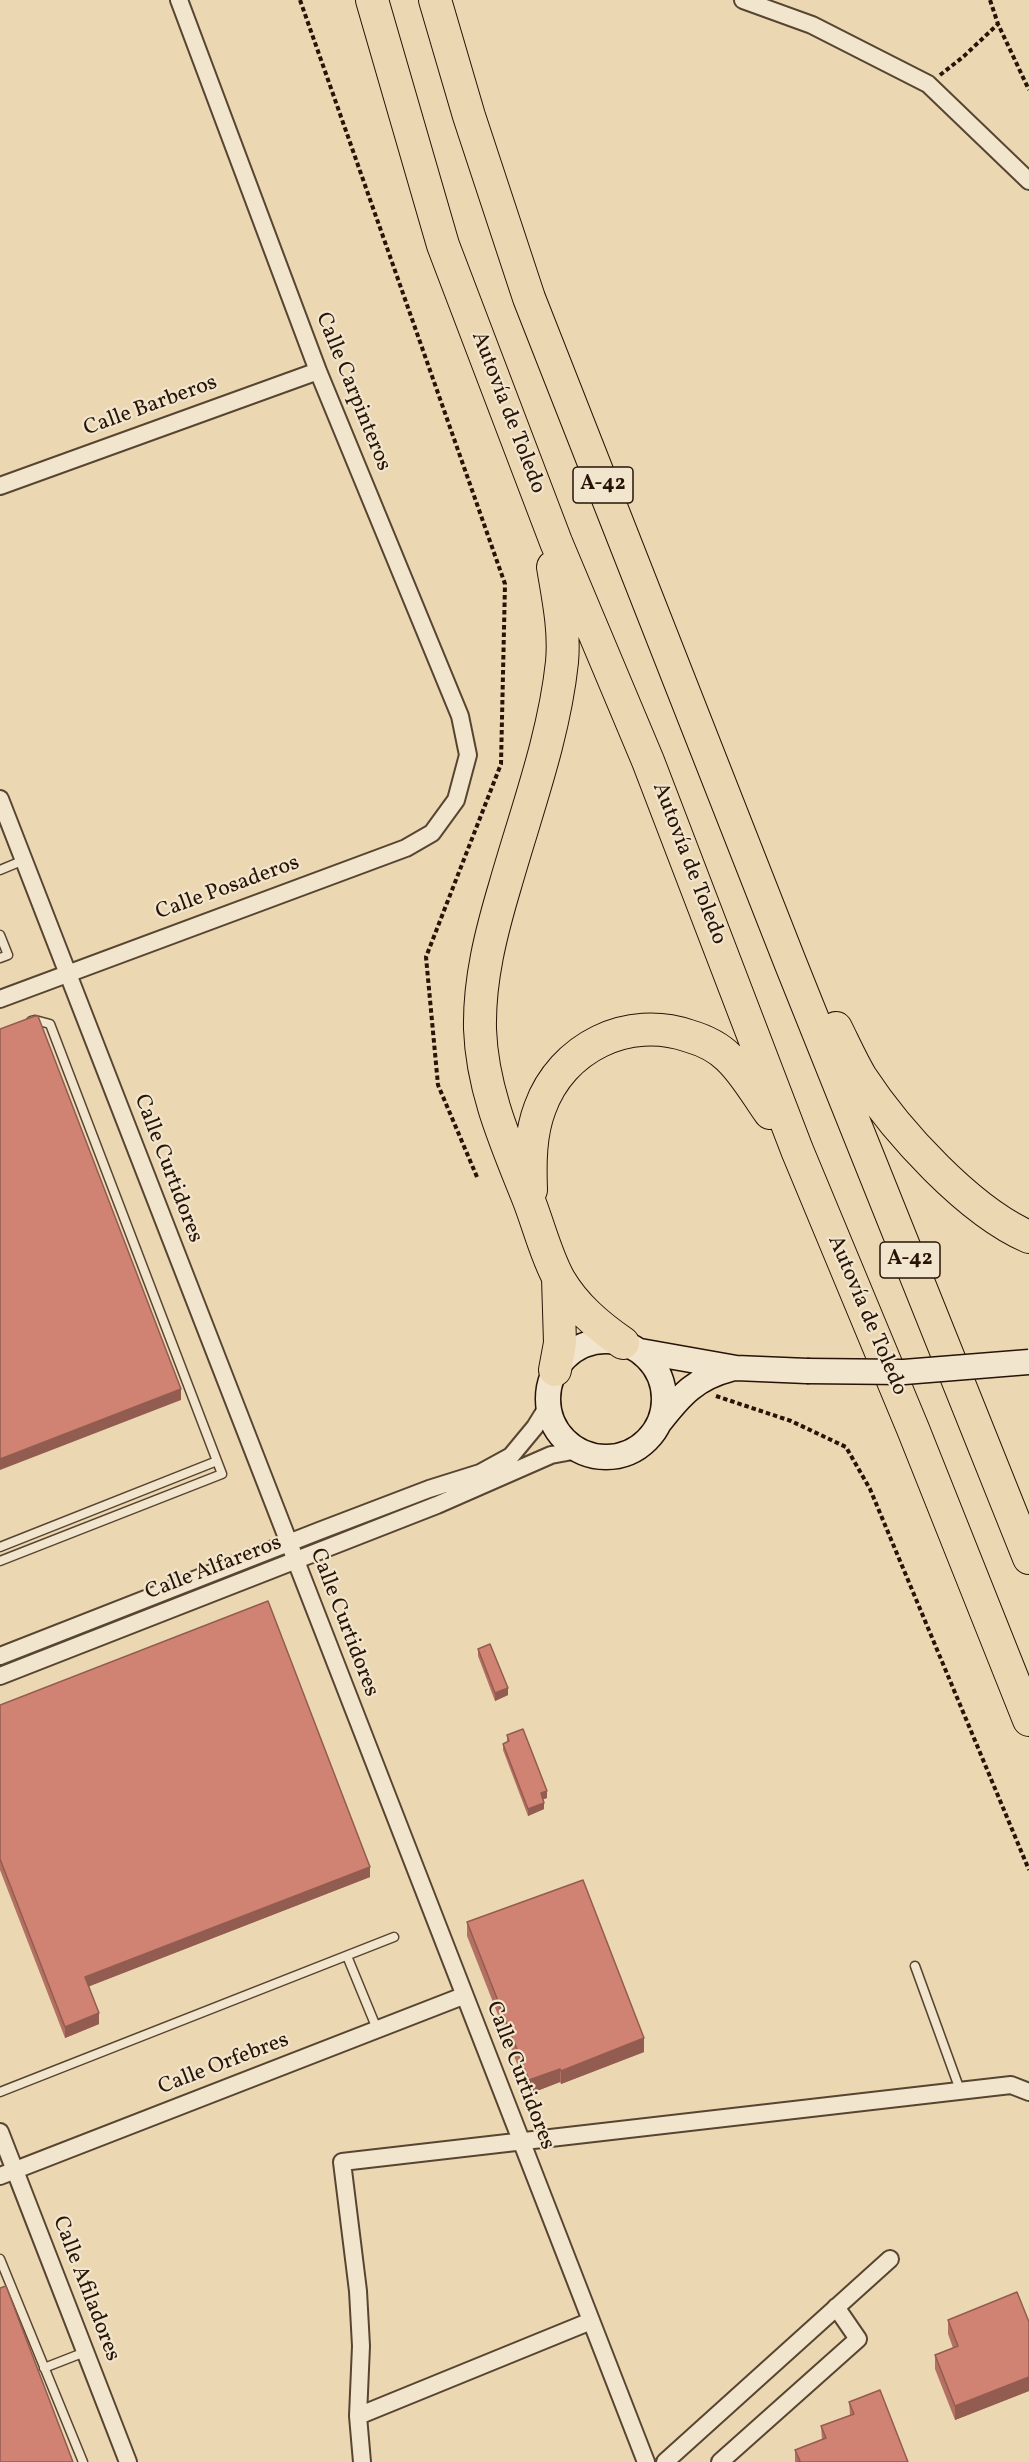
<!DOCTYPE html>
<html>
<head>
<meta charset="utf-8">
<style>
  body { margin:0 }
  canvas { display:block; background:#ebd7b2 }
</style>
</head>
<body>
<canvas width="1029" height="2462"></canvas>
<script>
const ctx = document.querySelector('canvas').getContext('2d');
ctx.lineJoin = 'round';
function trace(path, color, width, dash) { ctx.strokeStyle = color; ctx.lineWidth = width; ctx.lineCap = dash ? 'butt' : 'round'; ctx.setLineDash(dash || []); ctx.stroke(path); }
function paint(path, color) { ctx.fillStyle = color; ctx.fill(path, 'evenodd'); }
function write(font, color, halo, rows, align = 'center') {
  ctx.font = font + ' Vollkorn,serif'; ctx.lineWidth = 4.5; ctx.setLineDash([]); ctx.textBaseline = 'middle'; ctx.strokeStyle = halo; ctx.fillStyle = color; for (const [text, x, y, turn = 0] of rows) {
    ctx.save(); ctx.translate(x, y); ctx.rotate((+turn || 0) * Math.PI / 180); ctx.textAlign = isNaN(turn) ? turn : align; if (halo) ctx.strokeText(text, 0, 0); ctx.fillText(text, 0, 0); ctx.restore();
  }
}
const path = new Path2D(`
  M300 0 505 584 501 764 426 957 438 1085 477 1177
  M990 0 998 24 1029 90
  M940 75 963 57 998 24
  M716 1396 791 1421 846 1447 870 1489 1029 1870`);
const lane = new Path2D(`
  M0 870 24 860
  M0 935 8 955 0 958
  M0 1547 217 1461 50 1024 35 1020 31 1021
  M0 1561 222 1474 217 1461
  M347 1956 377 2029
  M915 1966 960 2090
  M0 2092 394 1937
  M0 2259 83 2462
  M44 2368 85 2352`);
const street = new Path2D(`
  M743 0 812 25 928 84 1029 181
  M0 486 318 371
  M0 799 646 2462
  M0 999 406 848 432 833 456 800 468 755 460 716 318 371 179 0
  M0 1656 319 1531 429 1489 480 1473 511 1456 535 1427 548 1406
  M0 1676 437 1505 551 1455 578 1450
  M0 2132 128 2462
  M0 2176 463 1996
  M358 2416 591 2321
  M362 2462 358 2416 361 2346 358 2291 342 2162 1011 2085 1029 2092
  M665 2462 890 2259
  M720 2462 858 2339 836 2307`);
const secondary = new Path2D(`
  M548 1399a58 58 0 1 1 116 0a58 58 0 1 1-116 0Z
  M640 1351 736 1368 807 1371
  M660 1422C681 1395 696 1378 731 1369`);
const highway = new Path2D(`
  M372 0 443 245 556 542 648 761 797 1150 913 1429 1029 1720
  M435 0 469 116 529 298 790 962 1029 1558
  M553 567C558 597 565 630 562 662 554 738 526 812 505 886 491 933 479 980 480 1029 482 1089 506 1143 528 1198 538 1223 546 1256 559 1279 575 1306 597 1325 623 1343
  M836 1028C844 1044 852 1062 861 1077 897 1132 969 1211 1029 1237
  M531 1190C530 1163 530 1134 540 1108 562 1047 628 1015 689 1036 703 1040 718 1047 729 1058 745 1073 757 1095 770 1113
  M555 1370 560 1343 558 1278`);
const secondaryBridge = new Path2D(`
  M807 1371 904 1372 1029 1362`);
const wall = new Path2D(`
  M478 1649 508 1695 495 1701 478 1656Z
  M0 1705 370 1877 89 1986 99 2024 65 2038 0 1870Z
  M507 1735 547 1798 543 1799 544 1809 528 1816 503 1750V1744L507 1742Z
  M467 1922 644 2052 561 2084 560 2082 529 2094 467 1936Z
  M948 2320 1029 2322V2391L955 2420 935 2369V2355L953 2348 948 2334Z
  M849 2402 908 2462H795V2450L822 2440 821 2426 850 2415Z`);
const shadedWall = new Path2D(`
  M181 1389V1400L0 1470V1459Z
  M508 1688V1695L495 1701V1693Z
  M547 1791V1798L541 1800V1793Z
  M544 1803V1809L528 1816V1809Z
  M370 1867V1877L85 1988V1977Z
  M99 2013V2024L65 2038V2027Z
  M644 2038V2052L561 2084V2071Z
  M560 2069V2082L529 2094V2080Z
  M1029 2377V2391L955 2420V2406Z`);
const building = new Path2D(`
  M35 1016H38L181 1389 0 1459V1029Z
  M268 1601 370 1867 85 1977 99 2013 65 2027 0 1859V1705Z
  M490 1644 508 1688 495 1693 478 1649Z
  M523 1729 547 1791 541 1793 544 1803 528 1809 503 1744 509 1741 507 1735Z
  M583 1880 644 2038 561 2071 560 2069 529 2080 467 1922Z
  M6 2286 73 2462H0V2288Z
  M1017 2292 1029 2322V2377L955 2406 935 2355 958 2346 948 2320Z
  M880 2390 908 2462H798L800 2461 795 2450 826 2438 821 2426 854 2414 849 2402Z`);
const shields = [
  [603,485,60],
  [910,1260,60]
];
const shieldNames = [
  ["A-42",603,485],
  ["A-42",910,1260]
];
const streetNames = [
  ["Calle Carpinteros",352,392,68],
  ["Calle Barberos",151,407,-20],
  ["Autovía de Toledo",507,413,69],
  ["Autovía de Toledo",688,864,69],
  ["Calle Posaderos",228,889,-20],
  ["Calle Curtidores",167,1169,69],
  ["Autovía de Toledo",866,1316,67],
  ["Calle Alfareros",214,1569,-21],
  ["Calle Curtidores",343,1623,69],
  ["Calle Orfebres",224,2065,-21],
  ["Calle Curtidores",519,2076,69],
  ["Calle Afiladores",85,2289,69]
];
trace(lane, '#584531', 11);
trace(street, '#584531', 20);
trace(secondary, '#271406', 27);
trace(highway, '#271406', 34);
trace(path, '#271406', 4, [4.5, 3]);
trace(lane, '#f2e5cd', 8);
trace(street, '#f2e5cd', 16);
trace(secondary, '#f2e5cd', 24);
trace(highway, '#ebd7b2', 32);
trace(secondaryBridge, '#271406', 27, []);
trace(secondaryBridge, '#f2e5cd', 24);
paint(wall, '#b47163');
paint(shadedWall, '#925c50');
paint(building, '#d18373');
trace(building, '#925c50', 1.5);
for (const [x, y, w] of shields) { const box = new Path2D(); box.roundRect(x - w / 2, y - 18, w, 36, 4.5); ctx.fillStyle = '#f2e5cd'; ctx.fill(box); trace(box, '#271406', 1.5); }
write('bold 21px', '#271406', null, shieldNames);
write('22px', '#271406', '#f2e5cd', streetNames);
</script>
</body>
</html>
